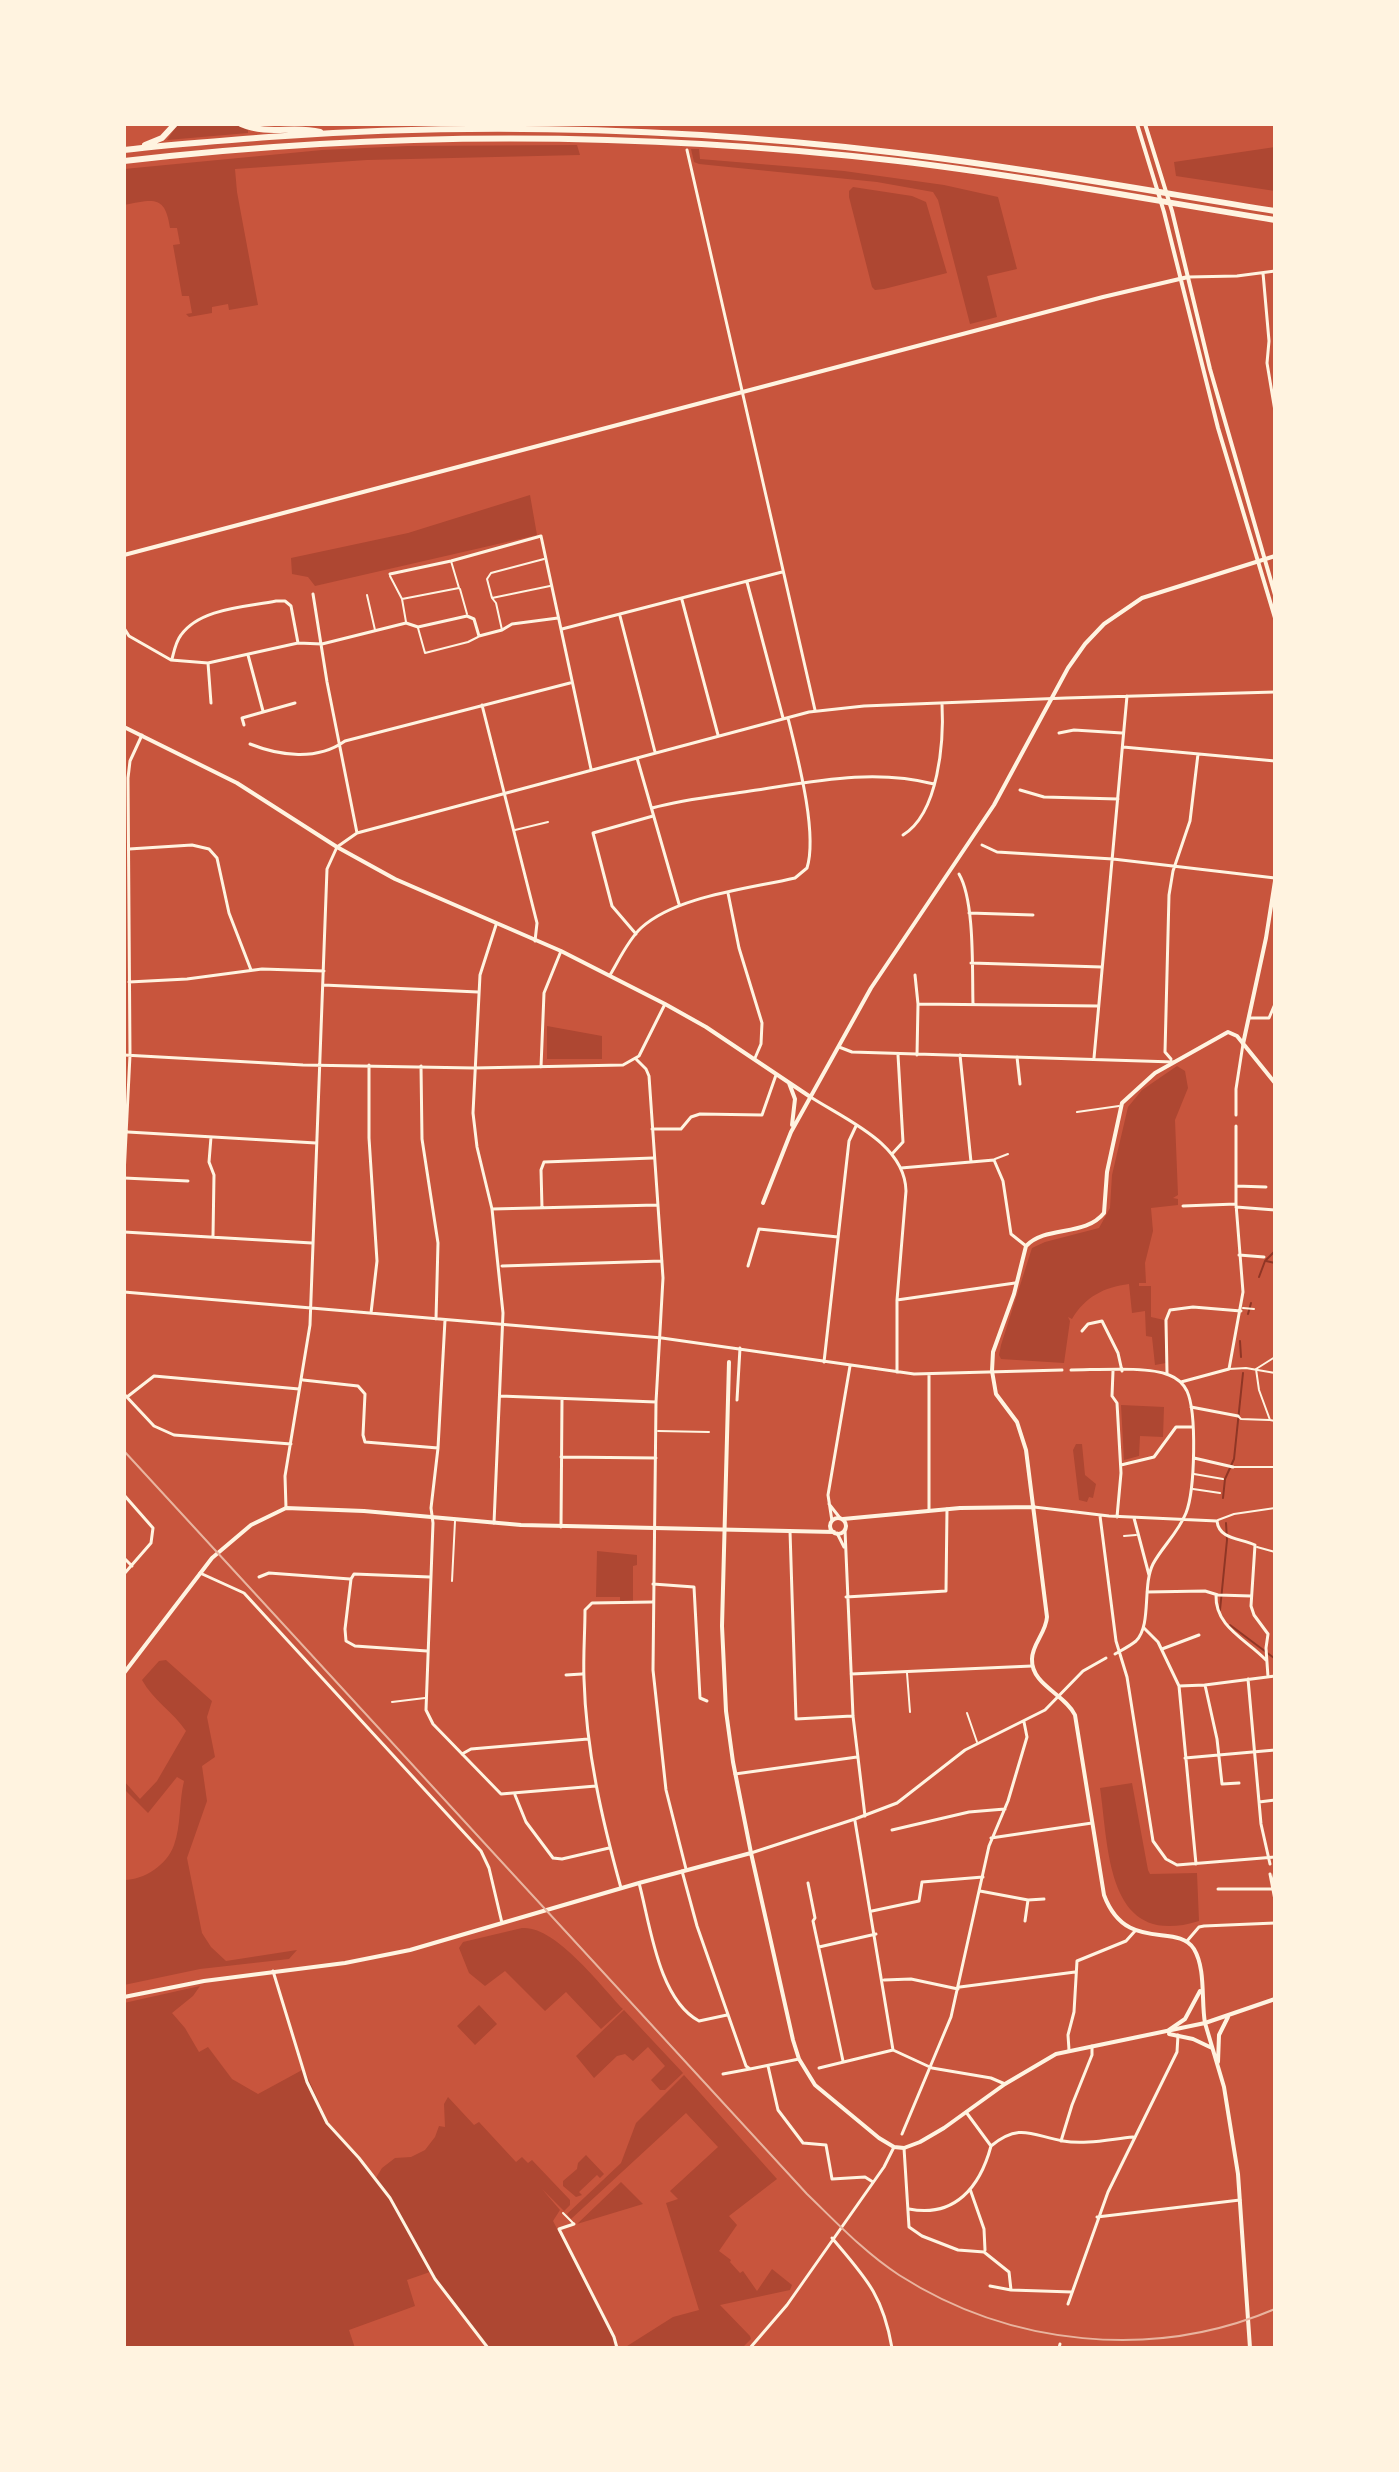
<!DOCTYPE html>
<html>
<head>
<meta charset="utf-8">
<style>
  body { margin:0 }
  #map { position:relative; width:1399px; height:2472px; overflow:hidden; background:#c8553d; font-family:"Fira Sans",sans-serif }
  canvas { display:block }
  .frame { position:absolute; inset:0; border:126px solid #fff3e0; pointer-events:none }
</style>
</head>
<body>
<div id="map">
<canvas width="1399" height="2472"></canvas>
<div class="frame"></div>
</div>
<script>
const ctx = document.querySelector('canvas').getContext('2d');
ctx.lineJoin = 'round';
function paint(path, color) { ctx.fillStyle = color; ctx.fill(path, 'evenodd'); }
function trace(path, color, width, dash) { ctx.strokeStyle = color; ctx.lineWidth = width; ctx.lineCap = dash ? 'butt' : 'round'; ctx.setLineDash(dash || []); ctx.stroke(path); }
const green = new Path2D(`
  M178 124H233L248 130V133L167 140Z
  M577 145 580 155 367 160 235 169 237 192 258 305 229 310 228 304 212 307V313L189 317 186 314 192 313 189 296H182L173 245 180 244 177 228H170C165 194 153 200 124 205V169L322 150 408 146Z
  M1275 147V191L1176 176 1174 162Z
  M691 149H699L700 159 844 171 944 185 998 197 1017 269 987 276 997 317 970 324 938 200 933 192 877 182 699 164 694 162Z
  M853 187 912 196 926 202 947 273 884 289 875 290 872 287 849 197V191Z
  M530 495 537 535 315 586 308 577 292 574 291 558 408 533Z
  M547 1026 602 1036V1059H547Z
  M1177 1066 1185 1071 1188 1088 1175 1120 1178 1195 1173 1198 1178 1199V1205L1151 1208 1153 1231 1145 1263 1146 1283H1139V1286H1151V1317L1164 1320 1166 1363 1155 1365 1152 1337 1146 1336 1145 1311 1132 1313 1129 1284C1104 1287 1085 1297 1072 1319L1068 1317 1070 1321 1064 1363 1001 1359 999 1355 1001 1345 1032 1248 1045 1242 1099 1228 1110 1208 1112 1175 1128 1107 1142 1090Z
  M1121 1405 1164 1407 1163 1437 1140 1436 1139 1456 1124 1460Z
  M1076 1444H1082L1085 1475 1096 1484 1093 1498 1089 1497 1087 1502 1079 1500 1073 1450Z
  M597 1551 637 1555V1565L633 1566V1602H620V1597H596Z
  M166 1660 212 1701 207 1717 215 1757 202 1766 207 1801 187 1858 202 1933 211 1947 226 1961 297 1950 289 1959 200 1969 124 1985V1880C144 1880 167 1865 174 1845 181 1826 179 1801 184 1781L177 1777 148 1813 124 1789V1781L140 1799 157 1781 186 1731C173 1712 153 1700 142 1680L159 1661Z
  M1132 1783 1148 1870 1150 1874 1197 1873 1199 1921C1106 1950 1109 1849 1100 1788Z
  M522 1928C555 1925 601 1986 623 2009L601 2029 566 1992 545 2011 505 1971 485 1986 469 1973 459 1948 463 1942Z
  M200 1986 193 1996 172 2013 185 2028 199 2052 208 2047 232 2079 258 2094 304 2069 328 2122 376 2178 382 2168 395 2158 411 2157 425 2150 435 2137 439 2126 445 2127 444 2104 448 2097 474 2125 479 2122 516 2162 522 2157 528 2163 532 2160 570 2200V2205L564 2211 542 2189 560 2210 553 2221 614 2337 617 2348H488L430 2272 407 2280 415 2306 349 2330 355 2348H124V2003Z
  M479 2005 497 2024 475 2045 457 2026Z
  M624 2010 683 2073 665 2090H660L651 2080 665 2066 648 2047 633 2061 625 2054 617 2056 594 2078 576 2056Z
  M684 2075 777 2179 729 2216 737 2225 719 2251 731 2260 730 2262 740 2273 743 2271 757 2291 772 2269 792 2285 790 2290 720 2305 750 2336 751 2339 742 2348H624L673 2317 699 2310 666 2203 678 2199 670 2191 718 2147 686 2113 571 2219 567 2214 621 2163 636 2123Z
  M586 2155 604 2174 600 2178 597 2175 579 2192 582 2195 576 2197 563 2186V2181L577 2169 578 2163Z
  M621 2182 643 2204 577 2224Z`);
const stream = new Path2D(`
  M1266 1261 1275 1263
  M1259 1277 1265 1261 1275 1251
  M1248 1314 1251 1303
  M1240 1341 1241 1357
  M1223 1498 1225 1479 1234 1459 1243 1373
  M1220 1610 1227 1540 1226 1523
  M1230 1625 1274 1658`);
const service = new Path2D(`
  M390 576 402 599 406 622
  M460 589 467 614
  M367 595 375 630
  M492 598 487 579 491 573 544 559
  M402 599 459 588 451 561
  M418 628 425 653 468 642 478 637
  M502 630 496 603 492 598 550 586
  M515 830 548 822
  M1077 1112 1119 1106
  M995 1159 1008 1154
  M1243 1308 1254 1309
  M658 1431 709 1432
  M1194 1474 1223 1479
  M1193 1489 1220 1493
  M1124 1536 1136 1535
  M452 1581 455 1521
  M907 1673 910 1712
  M392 1702 425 1698
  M967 1713 977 1742
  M563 2213 574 2224`);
const pedestrian = new Path2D(`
  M1275 1357 1256 1369 1259 1390 1270 1420 1275 1421
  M1229 1369 1246 1368 1275 1373
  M1238 1416 1241 1419 1269 1420
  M1233 1467H1275
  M1218 1520 1234 1514 1275 1508
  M1257 1547 1275 1552`);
const minor = new Path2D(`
  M1214 124H1234
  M687 150 815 710
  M1263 273 1269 341 1267 363 1275 411
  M1188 277 1237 276 1275 271
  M390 574 451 561 541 536 591 769
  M747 582 783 718
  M313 594 327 682 357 833
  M682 600 718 735
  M620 616 655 752
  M124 628 129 636 171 660 208 663 298 643 322 644 406 623 418 627 467 616 474 619 479 636 502 630 512 624 558 618
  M562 629 782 572
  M248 655 263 711
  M172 659C174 651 176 641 181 635 200 608 246 607 276 601H285L291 606 298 643
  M208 663 211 703
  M482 705 537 923 535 941
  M244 725 242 718 295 703
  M1059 733 1074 730 1122 733
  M250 744C280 756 317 761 345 741L570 683
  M1123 747 1275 761
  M637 758 679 904
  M1020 790 1044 797 1118 799
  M652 808C684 799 717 796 750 791 811 782 872 768 934 784
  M903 835C939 813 944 741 942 703
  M982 845 997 852 1113 859 1275 878
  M129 849 192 845 209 849 217 858 229 913 251 970
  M959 874C975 901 972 971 973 1004
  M728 893 739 948 762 1023 761 1044 755 1058
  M969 913 1033 915
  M636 934 612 906 593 833 653 816
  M971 963 1102 967
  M610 975C619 960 628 940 641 928 676 896 748 889 795 878L807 868C818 833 797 755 788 718
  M915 975 918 1004 917 1055
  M129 982 187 979 262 969 324 971
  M323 985 478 992
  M918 1004 1098 1006
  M1250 1018H1269L1275 1004
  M839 1047 852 1052 1174 1062
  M124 1055 303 1065 474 1068 623 1065 639 1056 665 1004
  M960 1055 971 1162
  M1017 1057 1020 1084
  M1094 1058 1127 696
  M636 1059 646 1069 649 1076 663 1278 656 1402 653 1670 666 1790 686 1869
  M1171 1059 1165 1052 1169 895 1173 871 1190 821 1198 754
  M369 1065V1138L377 1261 371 1313
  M421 1066 422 1139 438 1243 436 1319
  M541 1067 544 993 561 951
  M809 1096C844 1119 905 1143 906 1191L897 1300V1372
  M1236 1115V1089L1243 1044
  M652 1129H681L691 1117 700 1114 762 1115 776 1075
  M128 1132 316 1143
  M211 1137 209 1162 214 1175 213 1236
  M892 1154 903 1142 898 1055
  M901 1168 994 1160 1003 1181 1011 1234 1026 1246
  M124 1175 130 1055 128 778 130 761 142 735
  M124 1178 188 1181
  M1236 1186 1266 1187
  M1183 1206 1236 1204
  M1236 1207 1275 1210
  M542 1208 541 1170 544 1162 653 1158
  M492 1209 657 1205
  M124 1232 312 1243
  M1239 1255 1264 1257
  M502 1266 662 1261
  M748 1266 759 1229 838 1237
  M124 1292 662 1338 914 1374 1062 1370
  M897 1300 1015 1283
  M445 1320 438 1448 431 1508 433 1523 426 1710 433 1724 501 1794 596 1786
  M1082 1331 1088 1324 1102 1321 1118 1353 1122 1371
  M824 1362 849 1141 856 1126
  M1071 1370C1096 1370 1148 1366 1169 1375 1177 1378 1183 1383 1187 1391 1197 1413 1195 1490 1186 1513 1178 1533 1162 1547 1153 1564 1142 1586 1152 1625 1136 1641 1130 1646 1122 1650 1115 1654
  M1113 1371 1112 1396 1117 1403 1121 1473 1117 1517
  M1167 1373 1166 1320 1170 1310 1193 1307 1241 1311
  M303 1380 358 1386 365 1394 363 1435 365 1442 438 1448
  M1181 1382 1229 1369 1243 1292 1236 1204V1126
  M124 1394 154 1426 174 1435 291 1444
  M500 1396 656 1402
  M127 1397 154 1376 299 1389
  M737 1400 740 1348
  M1191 1407 1238 1416
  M561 1457 656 1458
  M1194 1458 1233 1467
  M1121 1465 1154 1457 1176 1427H1192
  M124 1495 153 1528 151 1543 124 1574
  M829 1504 840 1518
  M1034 1507 1109 1516 1217 1521C1219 1540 1241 1538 1255 1545L1251 1606 1254 1615 1268 1634 1266 1648 1268 1677
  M286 1508 285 1476 310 1325 327 869 337 847 357 833 809 712 864 706 1066 698 1275 692
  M929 1510V1374
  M1100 1516 1116 1641 1127 1677 1153 1841 1166 1859 1177 1865 1275 1857
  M1134 1518 1149 1575
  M832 1521 828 1495 850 1366
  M494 1523 503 1313 492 1209 477 1147 473 1113 480 975 496 925
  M561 1527 562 1400
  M845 1530 853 1716 865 1816
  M790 1531 796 1719 852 1716
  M837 1533 844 1547
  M124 1558 132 1566
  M200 1573 244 1593 481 1851 489 1868 502 1923
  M259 1577 269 1573 350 1579
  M653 1584 694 1587 700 1698 707 1701
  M1147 1592 1205 1591 1218 1595 1251 1596
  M1216 1595C1215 1627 1246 1639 1266 1660
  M846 1597 946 1591 947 1509
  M1144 1628 1158 1642 1179 1686 1196 1864
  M1162 1649 1199 1635
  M427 1651 355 1646 346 1641 345 1629 351 1579 354 1574 430 1577
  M851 1674 1032 1666
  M566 1675 582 1674
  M1248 1679 1261 1824 1270 1864
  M1205 1685 1217 1739 1222 1784 1239 1783
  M1179 1686 1205 1685 1275 1676
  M462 1754 471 1749 588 1739
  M1185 1758 1275 1750
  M735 1774 857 1757
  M515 1795 526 1822 553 1858 562 1859 609 1848
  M1259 1802 1275 1800
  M855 1821 893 2050
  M892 1830 969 1812 1005 1809
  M991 1838 1092 1823
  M751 1853 855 1819 897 1803 965 1750 1045 1710 1083 1671 1106 1658
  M682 1871 697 1926 746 2066 750 2069 799 2059
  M1270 1874 1275 1900
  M639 1883C650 1923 658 1999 699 2021L727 2015
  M808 1883 815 1918 813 1921 843 2061
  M1273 1883 1275 1870
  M621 1888C602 1820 586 1750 584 1679 583 1656 585 1633 585 1610L592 1603 652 1602
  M1218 1889H1272
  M980 1891 1028 1900 1044 1899
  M872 1911 919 1901 922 1882 983 1877
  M1025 1921 1028 1900
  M1187 1941 1199 1927 1204 1926 1275 1923
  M819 1947 876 1934
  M273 1971 307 2082 327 2123 359 2158 390 2198 435 2279 488 2348
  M884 1980 911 1979 958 1989
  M960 1987 1075 1972
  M1069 2050 1068 2035 1074 2012 1077 1961 1126 1941 1135 1931
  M768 2066 778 2110 803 2143 826 2145 832 2179 865 2177 873 2182
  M819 2068 893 2050 932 2068 991 2078 1005 2084
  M723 2074 750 2069
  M966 2112 991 2146
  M902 2134 951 2017 989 1846 1008 1801 1027 1737 1024 1722
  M1061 2141 1072 2105 1092 2055V2046
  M991 2146C1020 2122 1033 2136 1063 2141 1085 2145 1111 2139 1133 2137
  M904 2148 909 2227 922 2236 958 2250 984 2252 1009 2272 1011 2290
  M970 2189 984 2229 985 2250
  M909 2209C955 2218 980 2187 991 2146
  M1097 2217 1240 2200
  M574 2224 559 2229 614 2337 617 2348
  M832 2238C866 2278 883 2295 892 2348
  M990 2286 1011 2290 1072 2292
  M1068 2304 1108 2192 1177 2052 1178 2035
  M750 2348 787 2305 884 2167 894 2147
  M1059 2348 1060 2344`);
const tertiary = new Path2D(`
  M1137 124 1164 212 1218 428 1275 618
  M1145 124 1172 211 1210 369 1275 595
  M124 555 1103 297 1188 277
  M1243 1044 1266 938 1275 881
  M830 1526a8 8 0 1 1 16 0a8 8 0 1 1-16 0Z
  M843 1519 960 1508 1034 1507
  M124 1673 212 1558 251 1525 286 1508 364 1511 521 1525 834 1532
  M1205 2023C1201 2001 1206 1969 1194 1949 1177 1922 1126 1954 1104 1895L1075 1715C1065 1694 1031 1685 1032 1659 1032 1644 1046 1633 1047 1617L1026 1450 1017 1422 996 1394 992 1371 993 1352 1014 1294 1026 1246C1046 1225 1085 1237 1104 1213L1107 1172 1122 1103 1155 1073 1228 1032 1237 1036 1275 1083
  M1169 2030 1185 2019 1200 1991`);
const secondary = new Path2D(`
  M124 727 237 783 337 847 395 879 561 951 665 1004 706 1027 809 1096
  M789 1083 795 1099 792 1125
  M763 1203 791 1132 871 988 994 805 1068 668 1085 644 1104 624 1142 598 1275 556
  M729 1362 722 1626 726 1711 733 1762 751 1853 793 2040 799 2059 815 2085 879 2138 894 2147 904 2148 920 2142 944 2128 1005 2084 1056 2054 1205 2023 1275 1999
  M124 1997 204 1981 345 1963 410 1950 639 1883 751 1853
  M1205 2023 1224 2087 1238 2174 1250 2348
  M1169 2034 1193 2039 1212 2048
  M1218 2062 1219 2035 1228 2017`);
const motorway = new Path2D(`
  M241 124C269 136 293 125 320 132
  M145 145 162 138 175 124
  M124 150C172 144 221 141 269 137 479 122 689 128 898 153 1024 168 1150 191 1275 211
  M124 161C381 131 640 131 898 161 1024 176 1150 200 1275 220`);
const rail = new Path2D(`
  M124 1451 807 2194C836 2222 865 2253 899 2275 1010 2346 1153 2361 1275 2309`);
paint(green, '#ae4732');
trace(stream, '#8f3625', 2);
trace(service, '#fff3e0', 2);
trace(pedestrian, '#fff3e0', 2);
trace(minor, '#fff3e0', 3);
trace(tertiary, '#fff3e0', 4);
trace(secondary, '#fff3e0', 4);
trace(motorway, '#fff3e0', 6);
trace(rail, '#e9b49f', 2);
</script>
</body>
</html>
